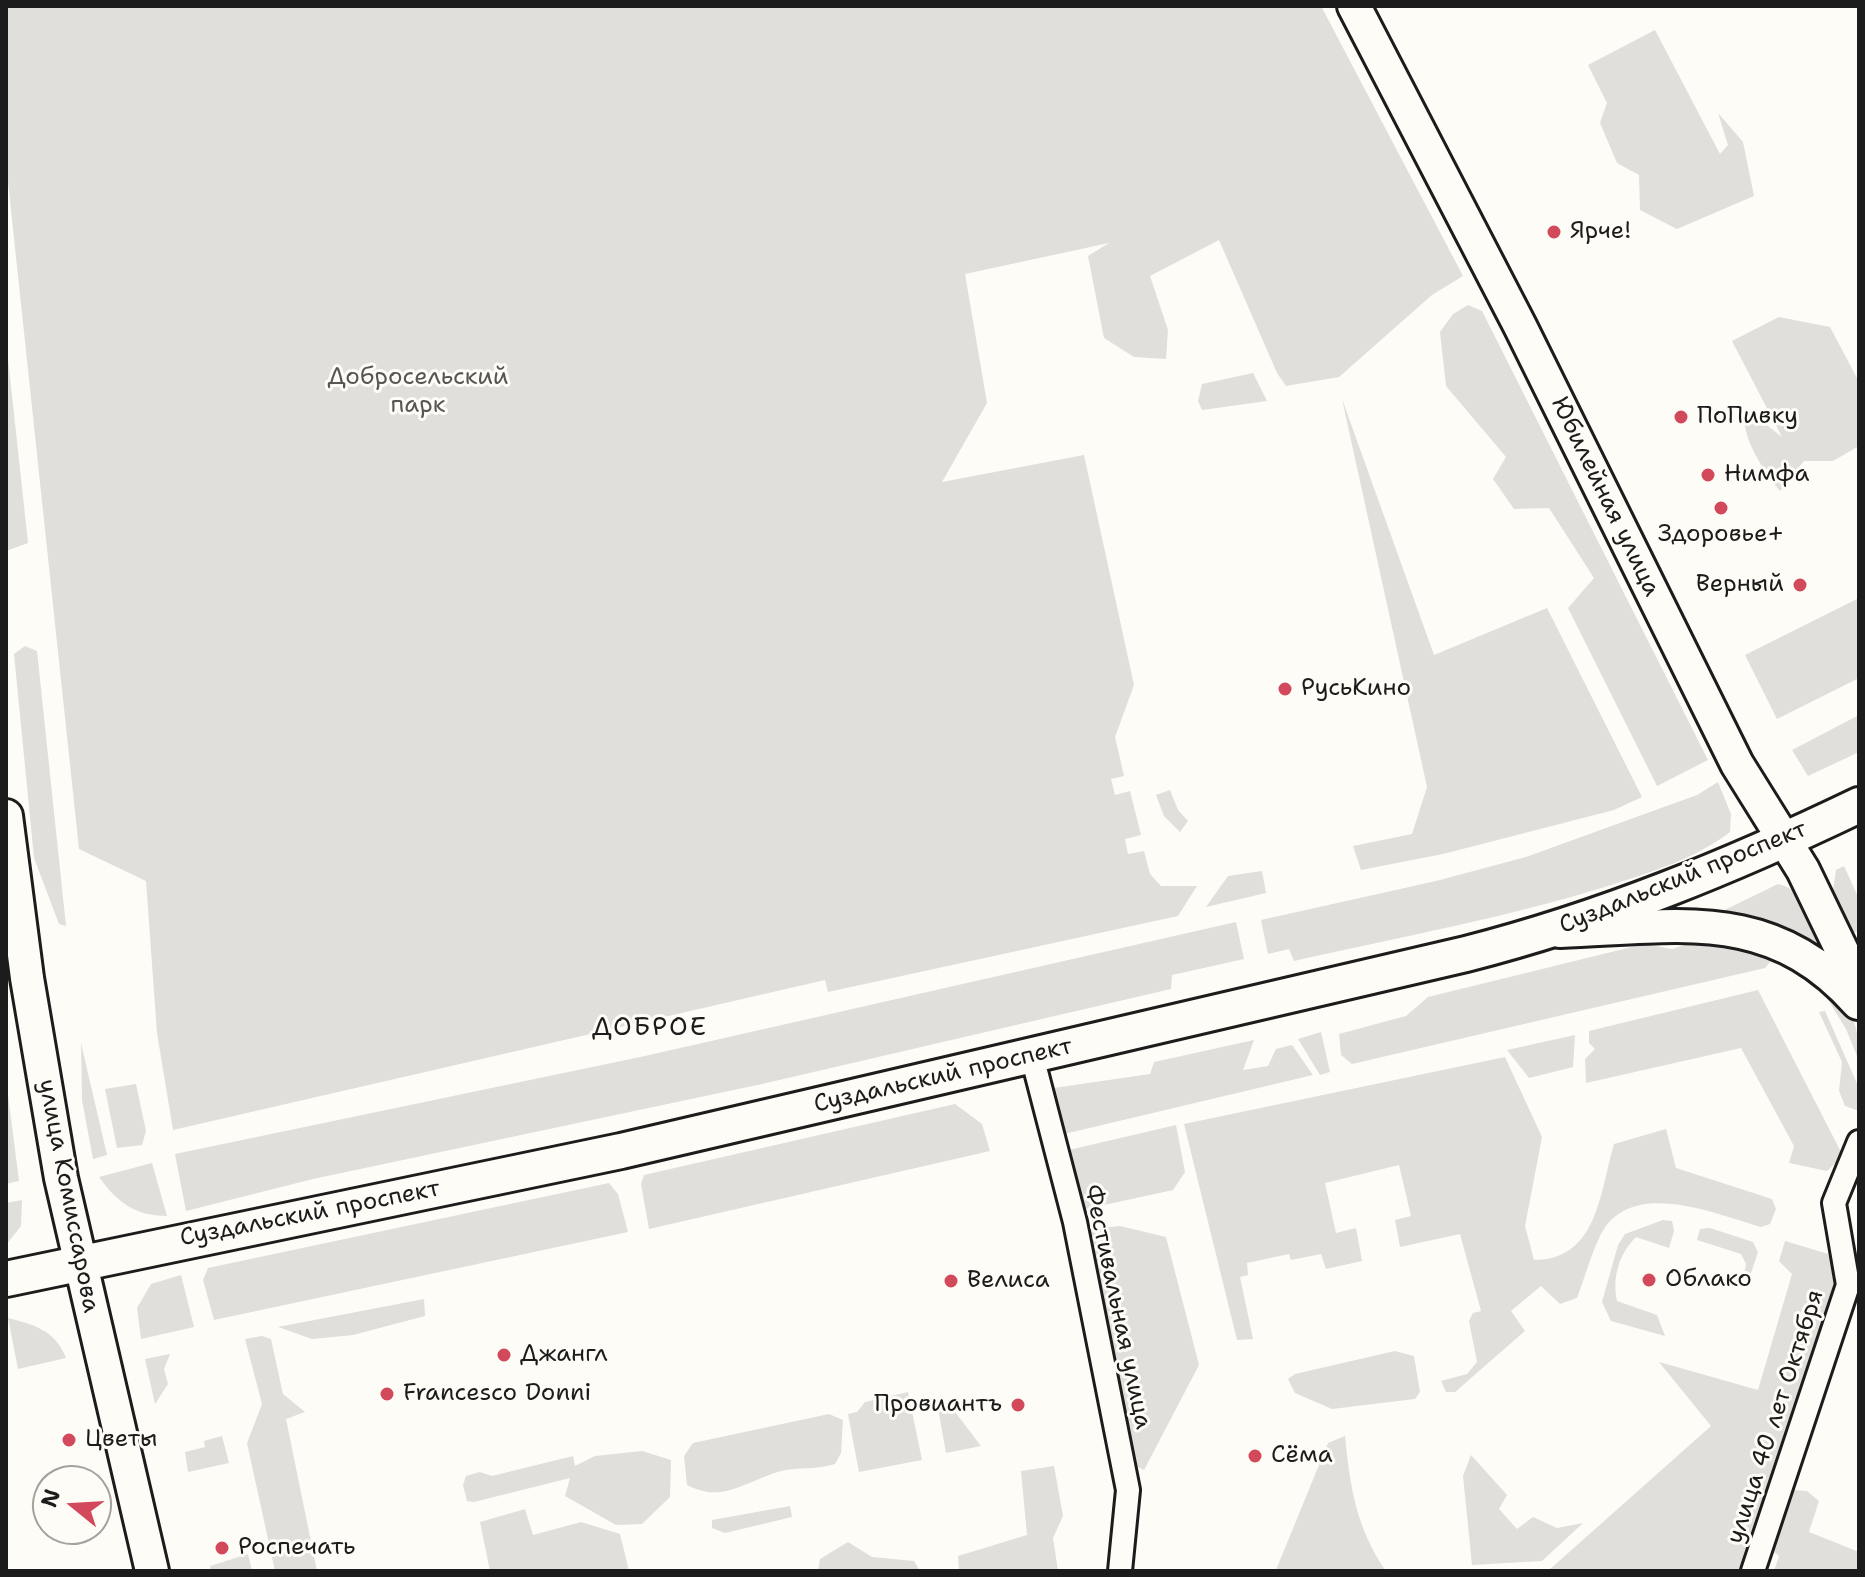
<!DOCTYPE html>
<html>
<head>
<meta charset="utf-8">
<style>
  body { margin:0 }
  #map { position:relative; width:1865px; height:1577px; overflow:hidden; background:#fdfcf7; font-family:"Shantell Sans",sans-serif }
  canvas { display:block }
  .frame { position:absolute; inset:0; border:8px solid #1c1c1c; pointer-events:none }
  .north { position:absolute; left:32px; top:1465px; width:80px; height:80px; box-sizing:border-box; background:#fdfcf7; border:2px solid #a3a29f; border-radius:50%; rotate:288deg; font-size:22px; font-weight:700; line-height:32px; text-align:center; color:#1c1c1c }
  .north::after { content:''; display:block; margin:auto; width:28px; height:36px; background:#d1495b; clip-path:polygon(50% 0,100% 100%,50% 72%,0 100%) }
</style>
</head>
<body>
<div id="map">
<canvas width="1865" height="1577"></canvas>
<div class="frame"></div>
<div class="north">N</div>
</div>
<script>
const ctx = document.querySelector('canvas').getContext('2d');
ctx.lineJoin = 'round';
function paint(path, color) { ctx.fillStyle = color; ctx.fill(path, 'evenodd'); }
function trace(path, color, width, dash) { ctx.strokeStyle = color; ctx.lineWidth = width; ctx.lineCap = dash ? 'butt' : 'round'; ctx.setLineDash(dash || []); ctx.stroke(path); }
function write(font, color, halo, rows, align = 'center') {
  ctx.font = font + ' "Shantell Sans",sans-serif'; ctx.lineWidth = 6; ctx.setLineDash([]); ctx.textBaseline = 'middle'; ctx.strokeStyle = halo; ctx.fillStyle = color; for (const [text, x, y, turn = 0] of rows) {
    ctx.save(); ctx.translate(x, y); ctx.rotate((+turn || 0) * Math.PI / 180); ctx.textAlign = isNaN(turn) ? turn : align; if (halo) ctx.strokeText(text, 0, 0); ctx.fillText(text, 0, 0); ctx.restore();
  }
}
const green = new Path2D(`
  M6 6H1321L1463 276 1432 295 1339 377 1286 386 1277 373 1219 240 1150 276 1168 330 1166 359 1134 357 1104 338 1088 256 1109 243 965 274 987 403 942 482 1084 455 1134 685 1115 737 1124 776 1111 779 1115 795 1130 791 1141 835 1125 839 1128 854 1144 851 1150 874 1161 886H1197L1178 916 828 992 825 980 173 1130 157 1033 146 881 79 849 6 163Z
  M1655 30 1720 154 1728 145 1718 113 1743 142 1754 196 1677 229 1640 210 1639 175 1617 163 1600 123 1607 103 1588 65Z
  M1468 305 1482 311 1708 760 1657 786 1568 608 1594 578 1549 508 1514 509 1493 479 1506 457 1446 386 1440 332 1453 314Z
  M1779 317 1830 327 1859 382V446L1833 461H1804L1780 491C1764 471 1744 442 1744 416L1754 415 1782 437 1732 341Z
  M6 340 28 543 6 551Z
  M1253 373 1267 401 1202 410 1198 401 1202 384Z
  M1342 399 1434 655 1547 608 1642 797 1614 810 1443 854 1361 870 1353 846 1412 834 1427 787Z
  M1859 598V678L1777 719 1745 655Z
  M25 646 37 651 66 926 59 924 34 858 14 654Z
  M1859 715V752L1808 776 1792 750Z
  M1718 782 1731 814 1730 832C1695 859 1651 872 1608 886 1506 918 1399 937 1294 961L1289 949 1268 954 1261 920 1436 881 1526 857 1697 795Z
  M1170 790 1178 810 1188 821 1180 832 1164 816 1156 795Z
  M1844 866 1859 899V931L1852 933 1833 890 1836 870Z
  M1262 871 1266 893 1206 907 1228 876Z
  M1778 884C1807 890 1813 922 1824 947L1811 953 1704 920Z
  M1236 922 1244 959 1172 975 1171 989 762 1084 313 1179 186 1211 175 1154 645 1056Z
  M1714 936 1774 957 1765 968 1352 1064 1341 1055 1339 1034 1406 1016 1428 997 1644 944 1672 949Z
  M1819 985C1852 1010 1859 1019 1859 1061L1846 1029Z
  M1758 990 1843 1156 1827 1171 1789 1163 1794 1146 1741 1048 1586 1083 1585 1059 1595 1049 1589 1043V1031Z
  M1825 1011 1859 1088V1111L1845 1106 1839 1091 1842 1062 1819 1012Z
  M1321 1032 1330 1072 1320 1075 1298 1039Z
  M1575 1035 1573 1067 1529 1078 1507 1050Z
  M1254 1040 1243 1070 1268 1066 1276 1049 1292 1045 1313 1075 1060 1135 1047 1089 1150 1074 1154 1062Z
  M81 1043 107 1155 93 1159 82 1100Z
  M1505 1057 1542 1137 1525 1226 1534 1260C1598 1260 1600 1191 1614 1144L1666 1129 1676 1168 1772 1199 1776 1209 1770 1224 1761 1227C1716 1214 1631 1177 1601 1234 1591 1254 1585 1277 1577 1298L1560 1304 1541 1286 1511 1311 1525 1331 1455 1392H1446L1441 1381 1467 1374 1477 1362 1469 1321 1473 1313 1481 1311 1460 1234 1400 1247 1395 1220 1411 1216 1399 1165 1325 1183 1336 1233 1356 1228 1362 1261 1326 1269 1321 1254 1291 1260 1289 1254 1247 1263 1248 1275 1240 1277 1253 1339 1237 1340 1184 1124Z
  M6 1079 19 1181 6 1184Z
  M136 1084 146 1131 142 1145 117 1148 105 1089Z
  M955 1104 982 1124 990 1151 649 1229 641 1184 644 1175Z
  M1176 1125 1185 1172 1173 1190 1081 1210 1069 1150Z
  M152 1163 167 1216C135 1216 117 1202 99 1177Z
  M609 1183 618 1194 628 1232 214 1320 203 1280 208 1268Z
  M22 1200 21 1226 6 1245V1203Z
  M1663 1220 1672 1221 1674 1231 1669 1248 1636 1237C1619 1254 1612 1277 1617 1301L1657 1315 1665 1336 1611 1321 1602 1302 1618 1245 1625 1234Z
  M1120 1226 1166 1237 1199 1365 1144 1470 1136 1466 1126 1436 1083 1230Z
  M1710 1228 1753 1242 1758 1252 1750 1276 1744 1274 1746 1264 1741 1254 1697 1240 1700 1229Z
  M1785 1241 1828 1254 1836 1273 1838 1293 1791 1413 1738 1571H1532L1549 1570 1711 1426 1659 1362 1758 1390 1792 1274 1779 1261Z
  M181 1275 194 1327 141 1339 137 1308 151 1284Z
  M424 1299 425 1316 353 1335 312 1339 278 1327Z
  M8 1318C35 1325 55 1330 66 1358L18 1369Z
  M262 1336 271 1339 283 1394 305 1412 286 1419 317 1571H275L247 1443 262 1404 245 1339Z
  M1395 1351 1414 1356 1420 1392 1415 1399 1332 1409 1295 1393 1288 1379 1295 1374Z
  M170 1354 164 1369 168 1384 155 1404 145 1359Z
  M908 1392 922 1460 859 1472 848 1414 857 1412 865 1402Z
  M949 1404 981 1446 946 1453 938 1408Z
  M829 1414 843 1420 841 1453 835 1464C817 1470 799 1467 781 1471 745 1481 723 1504 687 1485L684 1456 693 1443Z
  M222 1436 229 1463 188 1472 185 1452 205 1447 204 1441Z
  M1345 1436C1350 1486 1356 1528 1386 1571L1276 1570 1328 1443Z
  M642 1451 671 1460 670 1497 642 1524 616 1525 565 1496 570 1478 474 1502 467 1501 463 1485 466 1476 480 1472 492 1476 573 1456 575 1466 595 1456Z
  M1471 1455 1507 1495 1499 1509 1517 1529 1533 1517 1557 1528 1583 1523 1542 1561 1472 1565 1463 1476Z
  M1054 1466 1063 1516 1053 1538 1058 1571H959L958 1556 1027 1535 1021 1471Z
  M1793 1490 1807 1491 1819 1501 1809 1532 1859 1552V1571H1774L1779 1556 1774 1552Z
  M790 1506 792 1517 725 1533 712 1528V1520Z
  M525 1509 533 1535 581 1522 620 1534 629 1571H490L480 1522Z
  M848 1542 872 1557 914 1561 920 1571H818L820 1559Z
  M248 1554 252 1571H211L210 1566Z`);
const street = new Path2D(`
  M1032 1056 1075 1222 1128 1490 1120 1571
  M1753 1571 1848 1285 1834 1203 1859 1142`);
const secondary = new Path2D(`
  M1354 6 1520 326 1737 764 1803 870 1859 986
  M6 816 27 978 61 1178 152 1571
  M1560 931C1678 927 1771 905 1858 1003`);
const primary = new Path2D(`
  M6 1279 621 1151 1466 954C1603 919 1732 866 1859 805`);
const markers = [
  [1554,232,8,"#d1495b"],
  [1681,417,8,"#d1495b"],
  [1708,475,8,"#d1495b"],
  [1721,508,8,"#d1495b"],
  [1800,585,8,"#d1495b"],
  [1285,689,8,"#d1495b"],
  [1649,1280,8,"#d1495b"],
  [951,1281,8,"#d1495b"],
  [504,1355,8,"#d1495b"],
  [387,1394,8,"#d1495b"],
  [1018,1405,8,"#d1495b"],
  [69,1440,8,"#d1495b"],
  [1255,1456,8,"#d1495b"],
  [222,1548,8,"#d1495b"]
];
const poiNames = [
  ["Ярче!",1570,232],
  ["ПоПивку",1697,417],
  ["Нимфа",1724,475],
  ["Здоровье+",1721,535,"center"],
  ["Верный",1784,585,"right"],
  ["РусьКино",1301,689],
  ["Облако",1665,1280],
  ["Велиса",967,1281],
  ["Джангл",520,1355],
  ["Francesco Donni",403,1394],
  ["Провиантъ",1002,1405,"right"],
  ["Цветы",85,1440],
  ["Сёма",1271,1456],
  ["Роспечать",238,1548]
];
const parkNames = [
  ["Добросельский",418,378],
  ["парк",418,406]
];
const streetNames = [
  ["Юбилейная улица",1605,497,64],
  ["Суздальский проспект",1683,878,-22],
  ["Суздальский проспект",943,1076,-13],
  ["улица Комиссарова",68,1196,79],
  ["Суздальский проспект",310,1214,-11],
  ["Фестивальная улица",1117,1307,78],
  ["улица 40 лет Октября",1776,1417,-72]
];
const neighbourhoodNames = [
  ["ДОБРОЕ",650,1028]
];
paint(green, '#e0dfdb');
trace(street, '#1c1c1c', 28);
trace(secondary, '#1c1c1c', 38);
trace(primary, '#1c1c1c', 40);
trace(street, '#fdfcf7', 22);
trace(secondary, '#fdfcf7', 32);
trace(primary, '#fdfcf7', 34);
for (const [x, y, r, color] of markers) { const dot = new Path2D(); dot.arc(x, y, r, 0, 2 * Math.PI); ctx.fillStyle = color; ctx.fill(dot); trace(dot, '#fdfcf7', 3); }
write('24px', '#1c1c1c', '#fdfcf7', poiNames, 'left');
write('24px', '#575655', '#fdfcf7', parkNames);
write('24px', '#1c1c1c', '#fdfcf7', streetNames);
ctx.letterSpacing = '2px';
write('26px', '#1c1c1c', '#fdfcf7', neighbourhoodNames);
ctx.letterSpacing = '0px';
</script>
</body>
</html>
